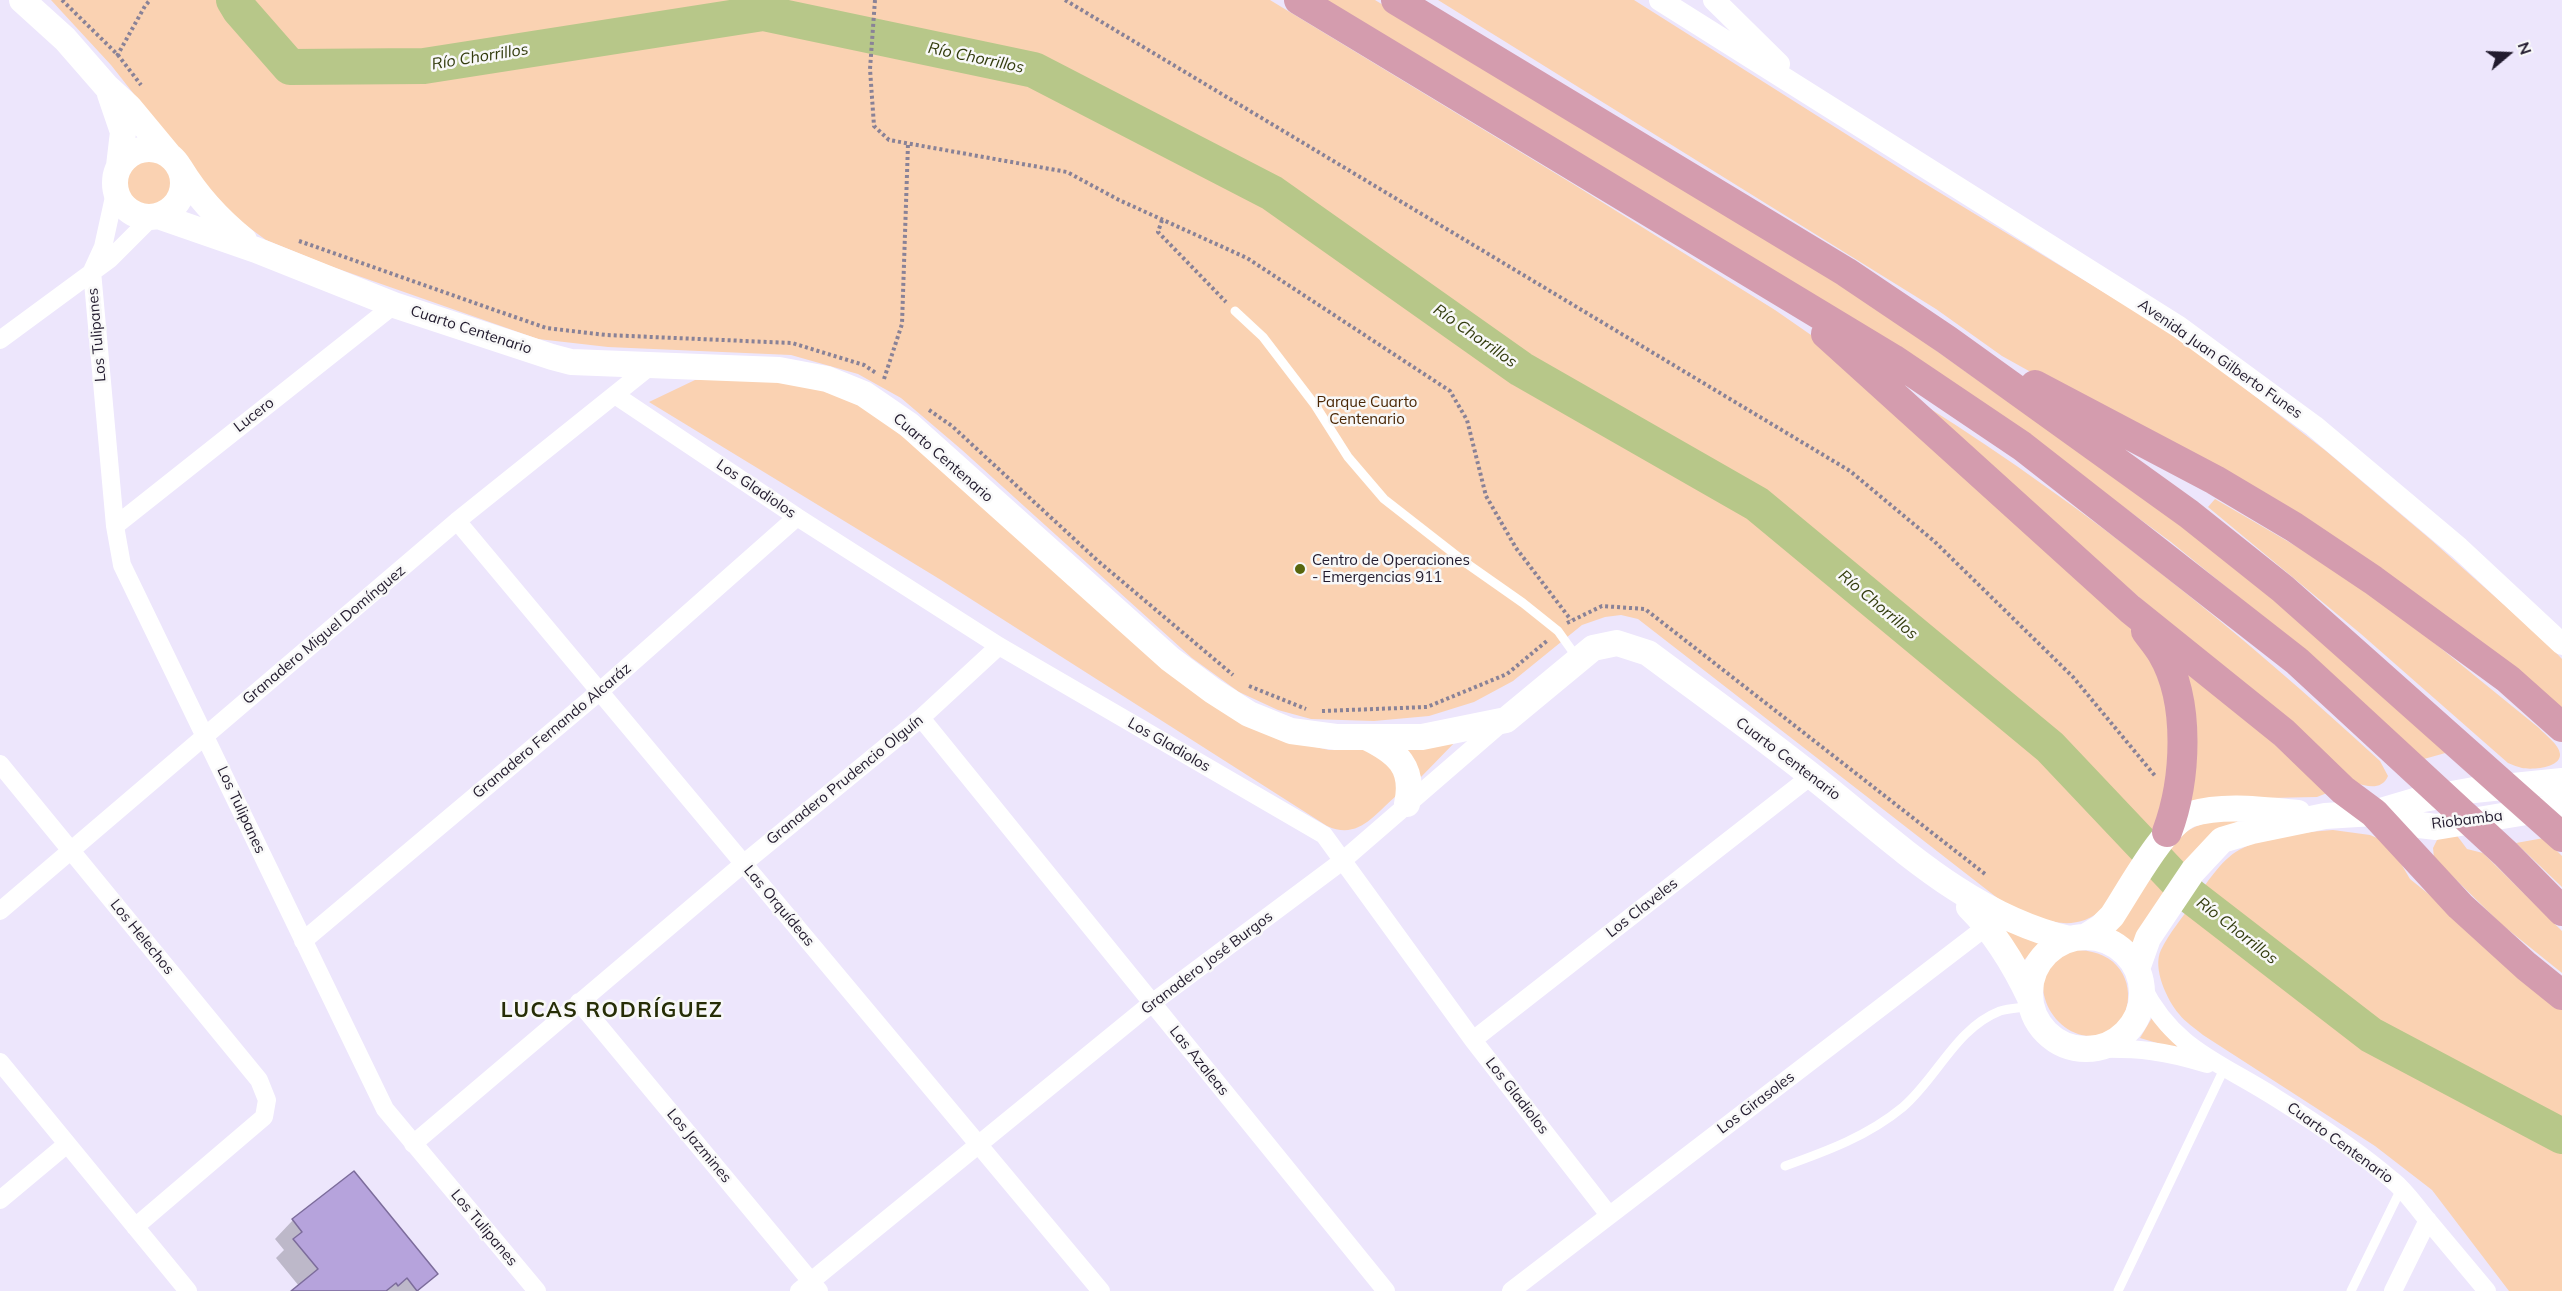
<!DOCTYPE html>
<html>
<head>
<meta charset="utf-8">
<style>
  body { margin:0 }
  #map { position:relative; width:2562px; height:1291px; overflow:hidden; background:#ede6fc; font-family:Mulish,sans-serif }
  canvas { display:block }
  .north { position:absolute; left:2478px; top:24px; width:60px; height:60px; -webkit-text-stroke:4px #f8f8f8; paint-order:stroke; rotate:71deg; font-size:16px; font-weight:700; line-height:24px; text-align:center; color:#211a2d }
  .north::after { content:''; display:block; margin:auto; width:21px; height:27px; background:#211a2d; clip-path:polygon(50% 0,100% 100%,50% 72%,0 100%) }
</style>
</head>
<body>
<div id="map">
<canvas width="2562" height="1291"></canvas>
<div class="north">N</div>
</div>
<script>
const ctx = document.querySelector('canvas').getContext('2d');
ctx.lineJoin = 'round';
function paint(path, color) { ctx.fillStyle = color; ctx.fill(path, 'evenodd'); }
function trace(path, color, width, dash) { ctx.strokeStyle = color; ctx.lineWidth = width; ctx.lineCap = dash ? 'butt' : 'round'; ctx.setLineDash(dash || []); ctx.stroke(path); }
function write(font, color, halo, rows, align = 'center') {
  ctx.font = font + ' Mulish,sans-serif'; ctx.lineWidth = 5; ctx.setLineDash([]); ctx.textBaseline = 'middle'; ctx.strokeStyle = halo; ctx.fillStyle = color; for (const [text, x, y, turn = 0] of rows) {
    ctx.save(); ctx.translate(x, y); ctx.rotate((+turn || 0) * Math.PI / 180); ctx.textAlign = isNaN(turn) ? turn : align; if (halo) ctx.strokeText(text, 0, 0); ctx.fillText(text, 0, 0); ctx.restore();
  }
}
const green = new Path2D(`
  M51 0H1270L1573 184 1775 310 1824 344 2128 623 2166 688 2172 756 2157 828 2104 908C2071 938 2034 917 2000 900L1638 619 1621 615 1605 617 1582 625 1513 681 1474 702 1429 716 1374 721 1311 719 1278 710 1239 692 1192 658 962 450 901 398 858 374 791 355 608 347 538 339 330 266 266 240 225 210 111 65Z
  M1325 0H1375L1840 282 2215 549 2449 752 2424 759 2274 626 2171 542 2031 439Z
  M1438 0H1634L1914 177 2181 339 2326 451 2430 539 2546 642 2562 659V708L2081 400 2002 356 1936 309Z
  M123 183a26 26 0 1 1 52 0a26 26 0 1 1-52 0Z
  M753 379 807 386 845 398 869 410 954 477 1064 581 1161 664 1275 738 1329 750 1361 748 1398 768 1396 796C1373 816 1358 840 1327 826L941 580 649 402 695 380Z
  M1926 406C2089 509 2239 631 2380 761L2388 776C2382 790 2368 787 2356 783L2098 562Z
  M2215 499 2313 556 2384 602 2539 728C2545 735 2559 744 2560 754 2561 768 2532 770 2522 768 2518 767 2513 765 2508 763L2361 634 2208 507Z
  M2178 659 2205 680 2327 793 2317 797 2217 799 2184 808Z
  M1458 739 1421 777 1415 765 1395 746Z
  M2243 819 2221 830 2192 855 2131 945 2112 934C2130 907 2164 845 2189 830 2205 820 2225 821 2243 819Z
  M2333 830 2370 835 2389 843 2410 879 2457 917 2546 998 2562 1010V1291H2509L2432 1190 2375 1146 2203 1035C2195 1028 2185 1022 2179 1014 2167 1000 2152 968 2161 950 2169 933 2183 917 2194 901 2206 884 2221 860 2239 850 2268 834 2301 833 2333 830Z
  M2455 833 2467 849 2483 853 2562 931V973L2501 924 2434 858 2433 848 2439 836Z
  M2544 838 2562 856V887L2516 843Z
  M1999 924 2047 943 2033 951 2024 960Z
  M2075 950C2090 950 2107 954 2117 966 2135 985 2131 1023 2106 1033 2055 1053 2011 966 2075 950Z
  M2153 1016 2161 1030 2181 1050 2140 1038Z`);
const shadow = new Path2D(`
  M354 1173 436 1274 418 1291H294L299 1286 276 1258 284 1250 275 1239 293 1220Z`);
const river = new Path2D(`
  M234 0 240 10 290 67 424 66 763 13 1034 70 1272 193 1521 369 1757 504 2050 747 2191 896 2371 1035 2562 1136`);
const building = new Path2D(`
  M354 1171 438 1274 417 1291 407 1278 398 1286 396 1283 386 1291H291L318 1269 293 1239 302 1232 292 1219Z`);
const path = new Path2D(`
  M62 0 118 55 141 85
  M875 0 870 69 874 126 889 140 1067 172 1119 200 1247 258 1450 391 1467 420 1486 496 1516 548 1571 620
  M1065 0 1850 471 1934 541 2073 677 2156 777
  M117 56 145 6 150 0
  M1162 220 1158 232 1226 302
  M299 241 546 328 606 335 792 343 864 365 876 373
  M884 379 902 324 908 144
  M929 410 952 426 1098 561 1233 675
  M1567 623 1602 606 1645 609 1985 874
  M1249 686 1306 709
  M1322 711 1427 707 1507 674 1548 640`);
const service = new Path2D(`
  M1235 311 1263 337 1315 405 1348 457 1384 499 1466 563 1523 603 1558 631 1578 659
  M1785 1166C1827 1151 1868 1136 1903 1107 1937 1078 1956 1028 2000 1011 2010 1008 2021 1008 2032 1006
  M2118 1291 2224 1069
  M2351 1291 2401 1189`);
const minor = new Path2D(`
  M116 188 103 247 92 271 115 526 122 565 385 1109 537 1291
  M0 340 110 259 153 216
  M615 395 797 517 999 646 1324 835 1473 1040 1609 1215
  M457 521 1101 1291
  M115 526 394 305
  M921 718 1386 1291
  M0 764 259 1080 267 1100 264 1117 135 1227
  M0 911 457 521 653 364
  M303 941 599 692 797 517
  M2142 986C2174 1050 2220 1062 2276 1098 2316 1123 2356 1149 2392 1180 2405 1190 2415 1205 2425 1217 2446 1242 2466 1266 2487 1291
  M579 1002 819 1291
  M1473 1040 1811 776
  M2096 1049C2139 1048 2166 1051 2207 1064
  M0 1062 188 1291
  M413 1144 743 864 921 718 999 646
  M0 1200 67 1144
  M799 1291 1152 1003 1341 862 1504 721
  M1511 1291 1995 920
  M2393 1291 2428 1220`);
const tertiary = new Path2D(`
  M1660 0 2179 327 2314 426 2459 548 2562 644
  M1714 0 1779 64`);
const secondary = new Path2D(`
  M22 0 65 39 106 86 129 107 168 154
  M110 94 123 132 119 166
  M115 183a34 34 0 1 1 68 0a34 34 0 1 1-68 0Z
  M180 168C197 196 218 219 244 240
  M158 216 256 250 394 305 552 357 571 362 779 370 827 379 864 394 909 425 1170 659 1213 691 1249 714 1291 731 1336 737H1422L1506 720 1593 648 1617 643 1648 653C1703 694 1759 734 1813 777 1893 840 1967 915 2069 939
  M1366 737C1397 752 1415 767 1407 804
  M2374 813 2403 823 2436 827 2562 806
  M1969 907C1996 934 2014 964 2030 998
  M2030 993a56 56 0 1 1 112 0a56 56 0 1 1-112 0Z
  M2085 937 2101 927 2112 916C2128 892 2165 823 2191 814 2224 804 2265 810 2298 813
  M2137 969 2148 938 2193 871 2222 840 2252 831 2325 816 2374 813 2418 800 2474 790 2562 781`);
const trunk = new Path2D(`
  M1299 0 1893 359 2022 446 2297 661 2506 854 2562 911
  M1396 0 1846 272 1947 340 2189 514 2283 589 2562 837
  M1826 334 2130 609 2284 733 2343 790 2374 813 2460 906 2526 966 2562 995
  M2035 385 2215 480 2294 527 2373 580 2508 679 2562 727
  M2146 631C2151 638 2157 645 2162 653 2191 702 2186 781 2167 832`);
const markers = [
  [1300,569,6,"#57660e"]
];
const streetNames = [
  ["Cuarto Centenario",471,330,18],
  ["Los Tulipanes",97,335,-95],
  ["Avenida Juan Gilberto Funes",2220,359,35],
  ["Lucero",254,415,-38],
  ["Cuarto Centenario",943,458,41],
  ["Los Gladiolos",756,489,34],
  ["Granadero Miguel Domínguez",324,635,-40],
  ["Granadero Fernando Alcaráz",552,731,-40],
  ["Los Gladiolos",1169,745,30],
  ["Cuarto Centenario",1788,759,37],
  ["Granadero Prudencio Olguín",845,780,-39],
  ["Los Tulipanes",241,810,65],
  ["Riobamba",2467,820,-7],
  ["Las Orquídeas",779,906,50],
  ["Los Claveles",1642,908,-38],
  ["Los Helechos",142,937,51],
  ["Granadero José Burgos",1207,963,-37],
  ["Las Azaleas",1199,1061,51],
  ["Los Gladiolos",1517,1096,52],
  ["Los Girasoles",1756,1103,-37],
  ["Cuarto Centenario",2340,1143,36],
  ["Los Jazmines",699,1146,50],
  ["Los Tulipanes",484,1228,50]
];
const parkNames = [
  ["Parque Cuarto",1367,402],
  ["Centenario",1367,419]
];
const poiNames = [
  ["Centro de Operaciones",1312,560],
  ["- Emergencias 911",1312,577]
];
const waterNames = [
  ["Río Chorrillos",480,57,-9],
  ["Río Chorrillos",976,58,12],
  ["Río Chorrillos",1475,336,35],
  ["Río Chorrillos",1878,605,40],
  ["Río Chorrillos",2237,931,38]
];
const districtNames = [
  ["LUCAS RODRÍGUEZ",612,1011]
];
paint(green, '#fad2b2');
paint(shadow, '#0003');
trace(river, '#b7c789', 36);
paint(building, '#b6a3dc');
trace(building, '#7c6c9b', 1.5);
trace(path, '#898297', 4, [3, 3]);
trace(service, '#fff', 9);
trace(minor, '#fff', 18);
trace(tertiary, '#fff', 22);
trace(secondary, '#fff', 26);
trace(trunk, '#d49cae', 30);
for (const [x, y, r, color] of markers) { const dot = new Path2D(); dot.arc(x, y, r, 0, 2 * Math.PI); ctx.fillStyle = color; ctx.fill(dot); trace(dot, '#f8f8f8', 2); }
write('15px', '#211a2d', '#f8f8f8', streetNames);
write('15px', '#4a2705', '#f8f8f8', parkNames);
write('15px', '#211a2d', '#f8f8f8', poiNames, 'left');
write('italic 16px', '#333c0e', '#f8f8f8', waterNames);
ctx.letterSpacing = '1.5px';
write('bold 21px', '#262d06', '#f8f8f8', districtNames);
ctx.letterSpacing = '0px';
</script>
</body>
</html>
